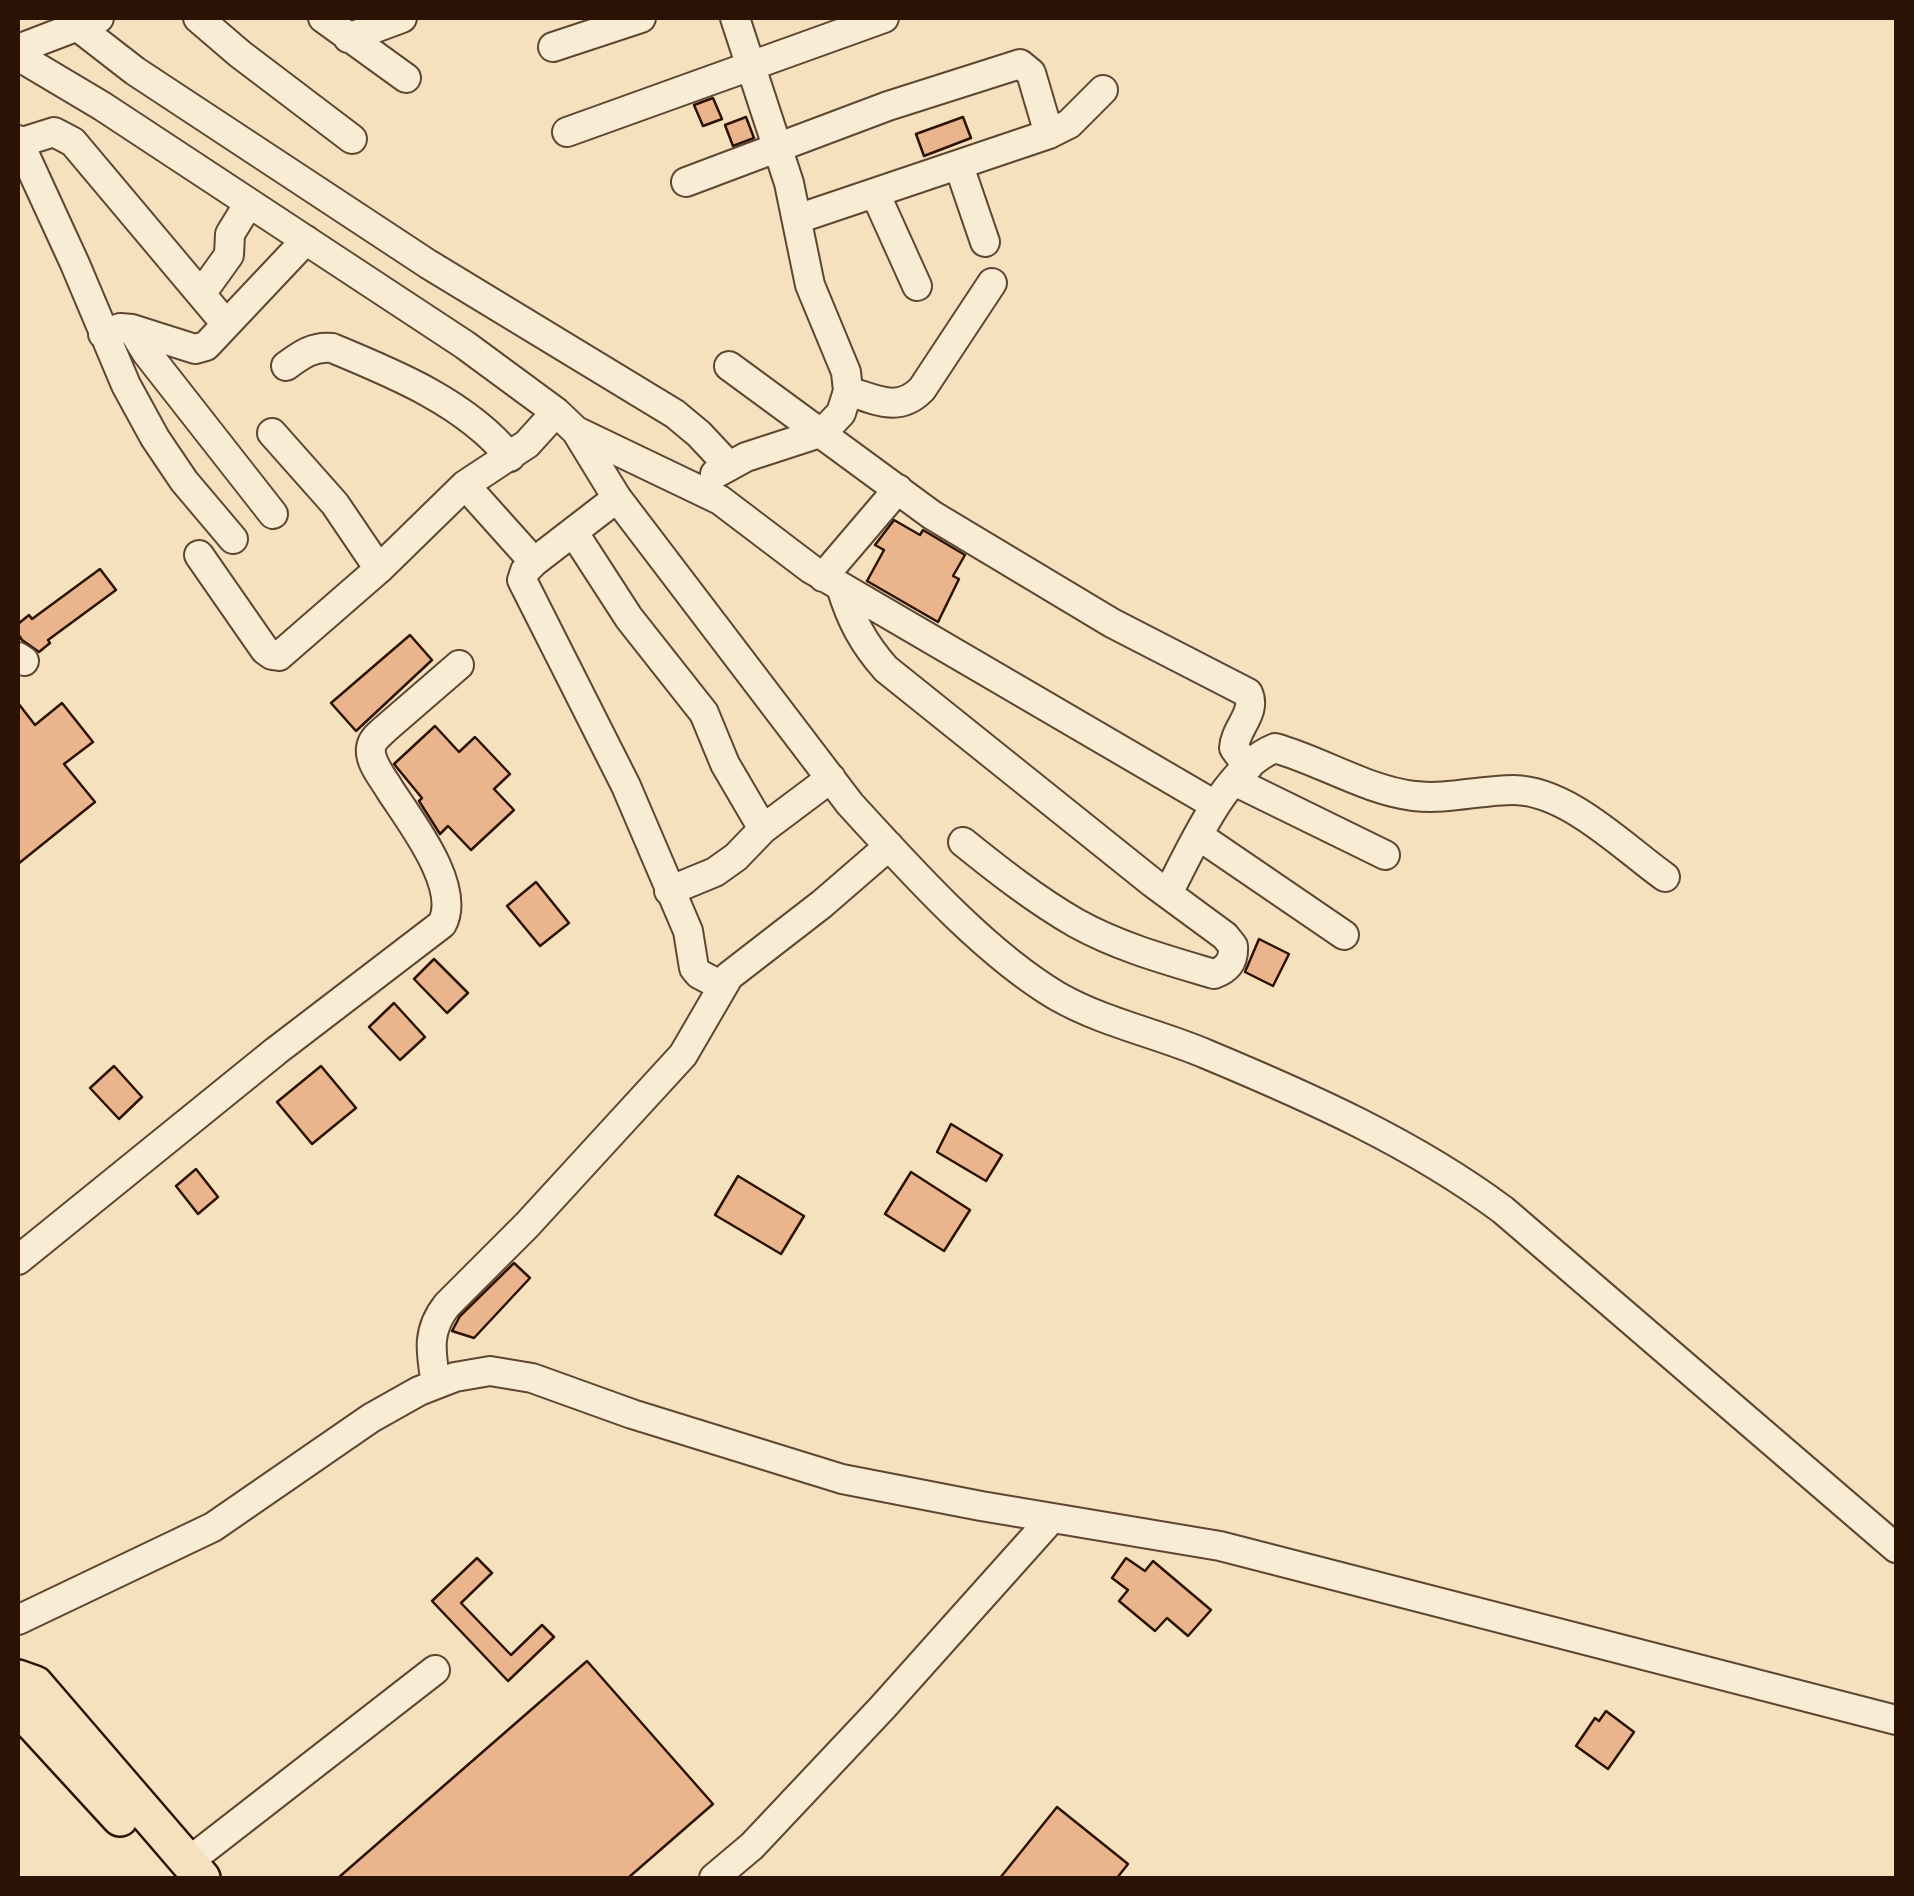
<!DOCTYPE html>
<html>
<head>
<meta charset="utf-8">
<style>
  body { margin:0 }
  #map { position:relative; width:1914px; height:1896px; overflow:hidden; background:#f5e1bd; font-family:"IM FELL Double Pica",serif }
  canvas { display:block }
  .frame { position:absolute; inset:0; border:20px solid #2c1204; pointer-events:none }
</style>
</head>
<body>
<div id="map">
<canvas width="1914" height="1896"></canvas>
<div class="frame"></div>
</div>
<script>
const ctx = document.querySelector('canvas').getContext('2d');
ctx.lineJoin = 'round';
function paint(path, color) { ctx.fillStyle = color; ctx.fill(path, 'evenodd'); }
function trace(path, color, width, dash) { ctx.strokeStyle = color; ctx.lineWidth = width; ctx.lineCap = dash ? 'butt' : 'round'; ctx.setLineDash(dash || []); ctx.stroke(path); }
const building = new Path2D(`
  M713 98 722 119 703 126 694 105Z
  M746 117 754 138 733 146 725 125Z
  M963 117 971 138 924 156 916 134Z
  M894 520 920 535 923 530 965 555 953 576 959 579 938 622 867 581 884 550 875 545Z
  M100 569 116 590 48 640 50 643 39 652 22 640 18 634V624L29 615 32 619Z
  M410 635 432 660 356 731 331 703Z
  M18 703 35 725 62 703 93 742 64 764 95 802 18 864Z
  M435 726 459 752 475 737 510 774 494 789 514 810 471 850 448 826 440 834 419 801 422 798 394 764Z
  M536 882 569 923 540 946 507 906Z
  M1259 939 1289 954 1273 986 1245 972Z
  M434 959 468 993 447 1013 414 979Z
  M394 1003 425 1037 400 1060 369 1027Z
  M114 1066 142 1097 119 1119 90 1088Z
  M321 1066 356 1108 312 1144 277 1102Z
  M951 1124 1002 1155 986 1181 937 1152Z
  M196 1169 218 1197 198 1214 176 1186Z
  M911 1172 970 1210 944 1251 885 1214Z
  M738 1176 804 1216 781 1254 715 1215Z
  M514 1263 530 1278 474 1338 452 1331 460 1316Z
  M477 1558 492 1573 461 1603 511 1655 542 1625 554 1637 508 1681 432 1601Z
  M1126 1558 1145 1571 1153 1561 1211 1610 1188 1636 1167 1618 1155 1631 1119 1601 1128 1590 1112 1578Z
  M587 1661 713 1804 628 1878H338Z
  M1606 1711 1634 1732 1608 1769 1576 1746 1595 1718 1599 1721Z
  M1057 1807 1128 1864 1117 1878H1000Z`);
const minor = new Path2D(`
  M198 18 240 54 352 139
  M323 18 406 78
  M77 26 135 71 428 264 675 414 699 434 728 465
  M348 38 402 18
  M553 47 641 18
  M18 49 99 18
  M18 56 102 106 465 345 556 412 576 431 617 498 850 804C909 868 983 952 1057 996 1104 1023 1157 1033 1206 1054 1309 1097 1413 1143 1503 1210L1896 1548
  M567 132 884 18
  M18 140 75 264 126 385 155 438 184 481 233 539
  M19 143 54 132 73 142 226 324
  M959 166 985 242
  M686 182 888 106 1020 64 1031 73 1049 134
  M875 193 917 286
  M797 219 1049 134 1069 124 1103 90
  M201 294 229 255 230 234 249 203
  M132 329 146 352 273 514
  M103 334 120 328 132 329 195 349 206 346 306 240
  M286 366C301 355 313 346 332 348 395 374 466 403 510 457
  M729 366 932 515 1112 623 1248 693C1257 713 1235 728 1234 748L1248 767
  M848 391C877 400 899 413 922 389L992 283
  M576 431 720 500 811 569 1215 805
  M272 433 335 504 379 569
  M715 474 746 457 823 432 841 413 848 391 846 372 810 285 789 183 735 18
  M465 485 534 562
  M617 498 534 562 525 571 522 580 626 786 688 931 694 968 699 974 722 986
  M574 533 629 618 704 713 725 764 763 829
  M199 555 265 650 272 655 279 656 379 569 465 485 527 444 556 412
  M823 577 898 489
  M841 587C851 620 863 643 886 669L1153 883 1225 936 1233 946C1234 961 1228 969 1214 974 1167 960 1119 947 1076 923 1036 900 999 871 963 842
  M18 657 24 661
  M1236 782 1385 855
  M1199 836 1344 935
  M669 891 715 872 736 857 763 829 831 778
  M1168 893C1192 848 1225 768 1275 748 1321 761 1366 790 1414 796 1446 800 1481 790 1514 790 1568 791 1622 846 1665 877
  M18 1260 276 1051 442 924C462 887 410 821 390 790 383 778 369 762 371 748 372 739 379 735 385 729L459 665
  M436 1384C431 1353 426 1331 447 1305L527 1225 683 1055 729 976 822 904 889 846
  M18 1620 213 1527 371 1418 419 1391 455 1377 490 1371 532 1378 632 1414 842 1479 981 1506 1220 1546 1896 1720
  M188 1862 435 1670
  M714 1878 752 1846 882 1708 1052 1518`);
const major = new Path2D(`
  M18 1678 35 1684 202 1878
  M18 1707 120 1818`);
paint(building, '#eab58c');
trace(building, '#2c1204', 2.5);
trace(minor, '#5e4632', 32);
trace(major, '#2c1204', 40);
trace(minor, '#f8ecd4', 28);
trace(major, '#f5e1bd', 35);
</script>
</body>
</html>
